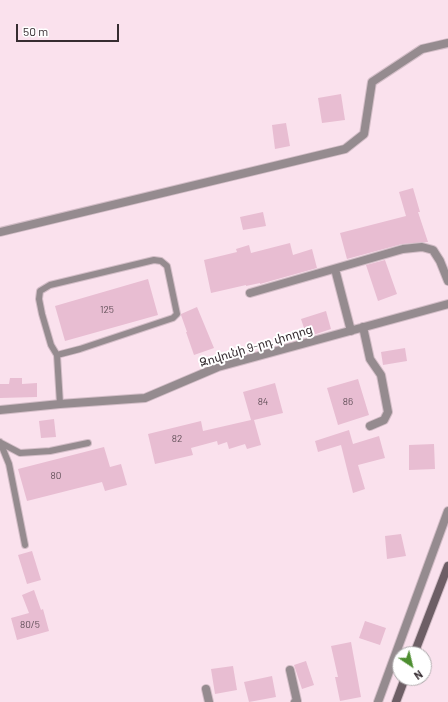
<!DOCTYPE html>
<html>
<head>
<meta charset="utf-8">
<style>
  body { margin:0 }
  #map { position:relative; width:448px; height:702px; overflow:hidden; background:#fae1ed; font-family:Barlow,sans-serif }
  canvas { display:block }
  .north { position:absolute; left:392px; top:646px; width:40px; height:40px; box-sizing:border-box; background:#fff; border:1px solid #afabad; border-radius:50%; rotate:145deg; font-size:11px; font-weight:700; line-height:16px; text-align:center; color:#362c31 }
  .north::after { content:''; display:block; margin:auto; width:14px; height:18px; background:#4d8e30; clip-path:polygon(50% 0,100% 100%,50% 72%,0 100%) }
  .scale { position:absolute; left:16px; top:24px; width:103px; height:18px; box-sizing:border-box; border:2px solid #362c31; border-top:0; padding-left:5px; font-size:12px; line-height:14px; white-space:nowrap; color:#362c31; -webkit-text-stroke:3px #fff; paint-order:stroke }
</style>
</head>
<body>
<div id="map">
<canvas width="448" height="702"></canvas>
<div class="north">N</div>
<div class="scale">50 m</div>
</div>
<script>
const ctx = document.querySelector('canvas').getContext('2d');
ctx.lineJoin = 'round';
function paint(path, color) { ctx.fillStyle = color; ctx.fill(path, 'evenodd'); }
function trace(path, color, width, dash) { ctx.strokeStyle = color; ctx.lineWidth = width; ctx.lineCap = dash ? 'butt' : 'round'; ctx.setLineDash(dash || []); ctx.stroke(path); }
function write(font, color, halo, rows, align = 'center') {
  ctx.font = font + ' Barlow,"Noto Sans Armenian",sans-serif'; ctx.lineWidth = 4; ctx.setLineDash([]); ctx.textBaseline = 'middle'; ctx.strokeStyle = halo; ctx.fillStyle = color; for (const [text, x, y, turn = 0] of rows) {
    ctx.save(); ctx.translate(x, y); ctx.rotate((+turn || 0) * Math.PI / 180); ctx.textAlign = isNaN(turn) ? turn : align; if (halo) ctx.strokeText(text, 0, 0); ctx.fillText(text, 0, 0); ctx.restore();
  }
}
const building = new Path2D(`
  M341 94 345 120 322 123 318 98Z
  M286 123 290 146 275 149 272 125Z
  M413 188 420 212H418L428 242 402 244 347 259 340 233 406 216 399 192Z
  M263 212 266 226 243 230 240 217Z
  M290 243 293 255 312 249 317 268 260 284V283L246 286V285L211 293 204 260 237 252 236 249 249 245 251 253Z
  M385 260 397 294 378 301 366 265Z
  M148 279 158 315 65 341 55 306Z
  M197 307 214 348 194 355 186 332H187L181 315V314Z
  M326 311 331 329 307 337 301 319Z
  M405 348 407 361 383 365 381 352Z
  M10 378H22V384L37 383V397L0 398V384H9Z
  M358 379 369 415 338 425 327 388Z
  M275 383 283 413 254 420 261 445 247 449 245 444 229 449 227 442 218 445 217 441 191 448 193 455 155 464 148 434 201 421 203 431 251 420 243 392Z
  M54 419 56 437 41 438 39 421Z
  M349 430 353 444 379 436 385 458 358 465 365 489 353 493 341 445 318 452 315 441Z
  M434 444 435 469 409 470V445Z
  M104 447 110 467 121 464 127 485 105 491 102 482 27 501 18 469Z
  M401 534 406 556 387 559 385 536Z
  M32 551 41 580 27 584 18 555Z
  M34 590 41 610 43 609 49 631 17 640 11 618 29 613 22 595Z
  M365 621 386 628 380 645 359 638Z
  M351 642 361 697 340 701 335 677H338L331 646Z
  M306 661 314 685 302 689 294 665Z
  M233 666 237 690 215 694 211 669Z
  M272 676 276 697 249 702 244 682Z`);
const lane = new Path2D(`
  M57 355 80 349 173 318 177 314 167 266 161 261 154 260 50 285 40 291 39 299 42 314 51 345 57 355 60 404
  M0 442 9 464 25 545
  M1 443 20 453 50 451 88 443`);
const street = new Path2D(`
  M0 232 345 149 364 134 372 82 422 49 448 43
  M335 269 351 331
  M250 293 403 249 422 247 433 250 440 261 448 281
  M363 327 370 359 381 375 388 412 384 420 370 426
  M0 410 60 404 145 398 218 367 448 304
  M290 670 297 701 295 702
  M206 689 209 702
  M378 702 448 511`);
const secondary = new Path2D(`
  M414 654 448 566
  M396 702 405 678`);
const numberNames = [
  ["125",107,310],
  ["84",263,402],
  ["86",348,402],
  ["82",177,439],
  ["80",56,476],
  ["80/5",30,625]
];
const streetNames = [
  ["Զովունի 9-րդ փողոց",256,346,-17]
];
paint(building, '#e8bdd2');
trace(lane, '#d3bdc7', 8);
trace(street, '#d3bdc7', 10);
trace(secondary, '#d3bdc7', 10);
trace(lane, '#958b8f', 6);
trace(street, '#958b8f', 8);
trace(secondary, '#6d5e65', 8);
write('10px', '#625059', null, numberNames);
write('12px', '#362c31', '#fff', streetNames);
</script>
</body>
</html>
